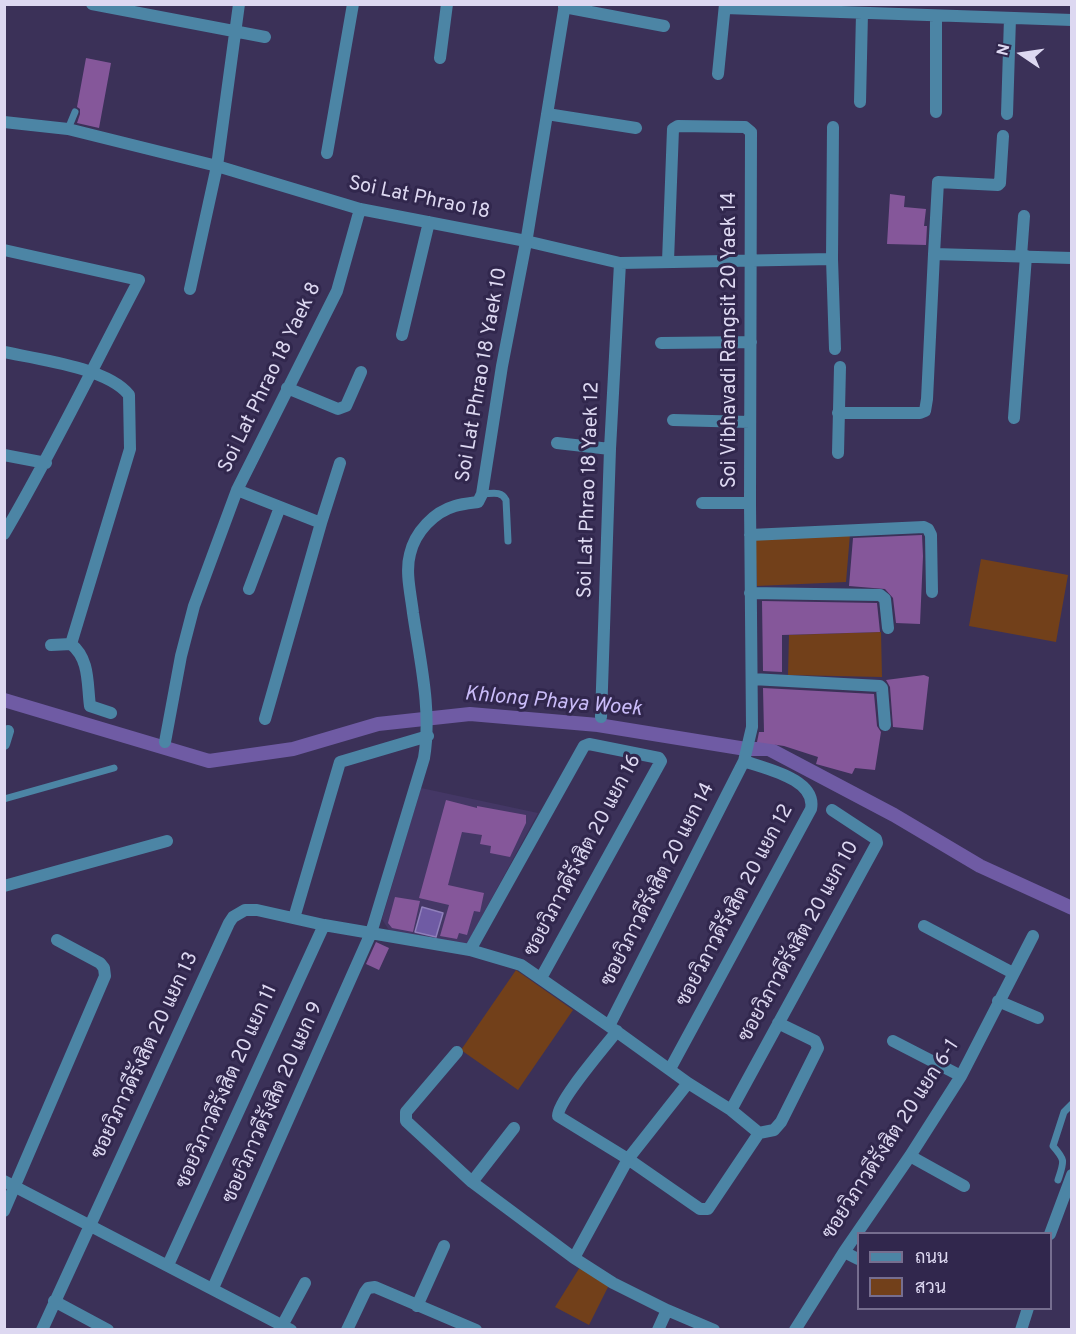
<!DOCTYPE html>
<html>
<head>
<meta charset="utf-8">
<style>
  body { margin:0 }
  #map { position:relative; width:1076px; height:1334px; overflow:hidden; background:#3b3158; font-family:Overpass,Sarabun,sans-serif }
  canvas { display:block }
  .frame { position:absolute; inset:0; border:6px solid #ddd8f1; pointer-events:none }
  .legend { position:absolute; left:857px; top:1232px; width:195px; height:78px; box-sizing:border-box; background:#31274d; border:2px solid #766e8f; margin:0; padding:8px 10px; list-style:none; font-size:18px; color:#ddd8f1 }
  .legend li { display:flex; align-items:center; gap:12px; height:30px }
  .legend b { width:30px; border:2px solid #766e8f }
  .north { position:absolute; left:992px; top:24px; width:60px; height:60px; -webkit-text-stroke:4px #31274d; paint-order:stroke; rotate:283deg; font-size:16px; font-weight:700; line-height:24px; text-align:center; color:#ddd8f1 }
  .north::after { content:''; display:block; margin:auto; width:21px; height:27px; background:#ddd8f1; clip-path:polygon(50% 0,100% 100%,50% 72%,0 100%) }
</style>
</head>
<body>
<div id="map">
<canvas width="1076" height="1334"></canvas>
<div class="frame"></div>
<ul class="legend">
<li><b style="height:8px;background:#4c85a5"></b>ถนน</li>
<li><b style="height:16px;background:#72401a"></b>สวน</li>
</ul>
<div class="north">N</div>
</div>
<script>
const ctx = document.querySelector('canvas').getContext('2d');
ctx.lineJoin = 'round';
function paint(path, color) { ctx.fillStyle = color; ctx.fill(path, 'evenodd'); }
function trace(path, color, width, dash) { ctx.strokeStyle = color; ctx.lineWidth = width; ctx.lineCap = dash ? 'butt' : 'round'; ctx.setLineDash(dash || []); ctx.stroke(path); }
function write(font, color, halo, rows, align = 'center') {
  ctx.font = font + ' Overpass,Sarabun,sans-serif'; ctx.lineWidth = 6; ctx.setLineDash([]); ctx.textBaseline = 'middle'; ctx.strokeStyle = halo; ctx.fillStyle = color; for (const [text, x, y, turn = 0] of rows) {
    ctx.save(); ctx.translate(x, y); ctx.rotate((+turn || 0) * Math.PI / 180); ctx.textAlign = isNaN(turn) ? turn : align; if (halo) ctx.strokeText(text, 0, 0); ctx.fillText(text, 0, 0); ctx.restore();
  }
}
const built = new Path2D(`
  M421 788 538 813 467 944 390 932 382 919Z`);
const green = new Path2D(`
  M850 534 846 582 757 586 755 539Z
  M981 559 1068 575 1056 642 969 626Z
  M881 632 882 677 788 675 789 635Z
  M516 970 573 1010 518 1090 461 1050Z
  M580 1267 609 1285 589 1325 555 1307Z`);
const water = new Path2D(`
  M422 907 443 913 436 937 415 932Z`);
const canal = new Path2D(`
  M4 700 209 761 293 749 378 724 470 714 598 725 746 749H769L894 815 980 866 1072 908`);
const building = new Path2D(`
  M86 58 111 63 99 128 77 123 80 114V109L77 107Z
  M890 194 905 196 904 207 926 209 924 226H927L926 245 887 244Z
  M922 535 923 556 920 624 896 623 893 598 885 589 849 586 853 538Z
  M762 601 877 603 880 632 782 635V672L763 671Z
  M924 675 929 677 923 730 893 727 890 687 886 680Z
  M763 688 874 694 877 726 881 732 875 770 855 768 852 774 816 764 818 757 784 746 757 742 759 732H764Z
  M446 800 477 808V806L526 815V823L510 857 490 853 491 846 480 844 482 835 462 832 448 885 484 893 480 912 474 911 467 935 459 933 457 939 440 936 449 905 419 898Z
  M395 897 420 901 413 932 392 928 388 923Z
  M376 942 389 948 379 970 366 964Z`);
const service = new Path2D(`
  M68 129 75 112
  M482 494C491 494 501 490 506 500L508 541
  M4 799 114 768
  M1058 1180C1064 1161 1066 1161 1053 1146L1064 1112 1072 1104`);
const minor = new Path2D(`
  M92 4 265 37
  M564 7 664 26
  M725 8 1072 20
  M440 58 447 4
  M718 74 725 4
  M860 102 862 13
  M936 112V16
  M547 114 636 128
  M1007 114 1010 18
  M4 122 68 129 217 166 360 209 526 241 620 263 832 259
  M833 127 832 259 835 349
  M327 153 353 4
  M4 250 139 280C94 365 53 451 4 534
  M934 254 938 182 998 185 1000 183 1003 136
  M1021 256 1024 216
  M190 289 217 166 239 4
  M402 335 429 222
  M661 343 751 342
  M4 352C38 359 108 368 129 395L130 449 71 644 51 645
  M287 388 338 409 346 406 361 372
  M838 413H920L925 411 927 399 934 254 1072 258
  M1014 418 1026 256
  M673 420 750 422
  M557 443 610 449
  M838 453 840 367
  M4 455 46 463
  M702 503H750
  M321 523 340 463
  M750 535 924 527 928 529 931 535 932 592
  M249 589 280 507
  M750 593 880 595 885 599 888 628
  M71 644C90 659 87 684 90 706L111 713
  M752 679 880 686 882 688 885 725
  M601 717 610 449 620 263
  M265 719 321 523 237 490 337 291 360 209
  M165 742 181 656 194 606 237 490
  M4 744 8 731
  M4 886 167 841
  M294 918 340 762 428 736
  M924 926 1013 973
  M470 950 584 746 589 744 659 758 661 761 541 978
  M998 1001 1038 1018
  M609 1026 744 761 752 727 750 503 751 132 745 127 678 126 673 129 668 261
  M617 1031C605 1047 558 1100 558 1116L628 1159 700 1209H708L759 1133 774 1130 781 1122 818 1048 815 1041 778 1023
  M893 1041 961 1076
  M457 1052 406 1112V1121L472 1182 574 1258
  M670 1069 811 809C817 779 766 769 744 761
  M731 1110 877 843 876 839 832 810
  M910 1156 964 1186
  M4 1181 291 1330
  M472 1182 514 1128
  M4 1211 105 976 104 968 100 963 57 940
  M1050 1234 1072 1175
  M844 1252 858 1259
  M168 1265 324 925
  M213 1288 371 933 424 758C432 710 420 661 413 613 411 595 405 572 410 554 415 532 434 512 455 506 462 504 471 503 478 502L482 494 502 366 527 237 565 4
  M54 1301 108 1330
  M417 1306 444 1246
  M667 1310 714 1330
  M283 1324 305 1283
  M42 1330 229 923 233 917 245 910H257L324 925 470 950 521 965 609 1026 688 1083 731 1110 759 1133
  M347 1330 365 1292 368 1288 375 1287 476 1330
  M658 1330 667 1310 613 1283 574 1258 628 1159 688 1083
  M795 1330 844 1252 910 1156 961 1076 1033 936
  M1021 1330 1028 1308`);
const streetNames = [
  ["Soi Lat Phrao 18",419,199,12],
  ["Soi Vibhavadi Rangsit 20 Yaek 14",731,340,-90],
  ["Soi Lat Phrao 18 Yaek 10",483,375,-80],
  ["Soi Lat Phrao 18 Yaek 8",271,378,-64],
  ["Soi Lat Phrao 18 Yaek 12",590,490,-88],
  ["ซอยวิภาวดีรังสิต 20 แยก 16",584,856,-62],
  ["ซอยวิภาวดีรังสิต 20 แยก 14",659,885,-63],
  ["ซอยวิภาวดีรังสิต 20 แยก 12",736,906,-62],
  ["ซอยวิภาวดีรังสิต 20 แยก 10",800,942,-61],
  ["ซอยวิภาวดีรังสิต 20 แยก 13",146,1056,-65],
  ["ซอยวิภาวดีรังสิต 20 แยก 11",228,1087,-66],
  ["ซอยวิภาวดีรังสิต 20 แยก 9",274,1103,-66],
  ["ซอยวิภาวดีรังสิต 20 แยก 6-1",892,1140,-57]
];
const waterNames = [
  ["Khlong Phaya Woek",553,703,5]
];
paint(built, '#443765');
paint(green, '#72401a');
paint(water, '#6f5ba4');
trace(water, '#9080bb', 1.5);
trace(canal, '#6f5ba4', 14);
paint(building, '#85579a');
trace(service, '#4c85a5', 7);
trace(minor, '#4c85a5', 12);
write('20px', '#ddd8f1', '#31274d', streetNames);
write('italic 21px', '#cabcf9', '#31274d', waterNames);
</script>
</body>
</html>
